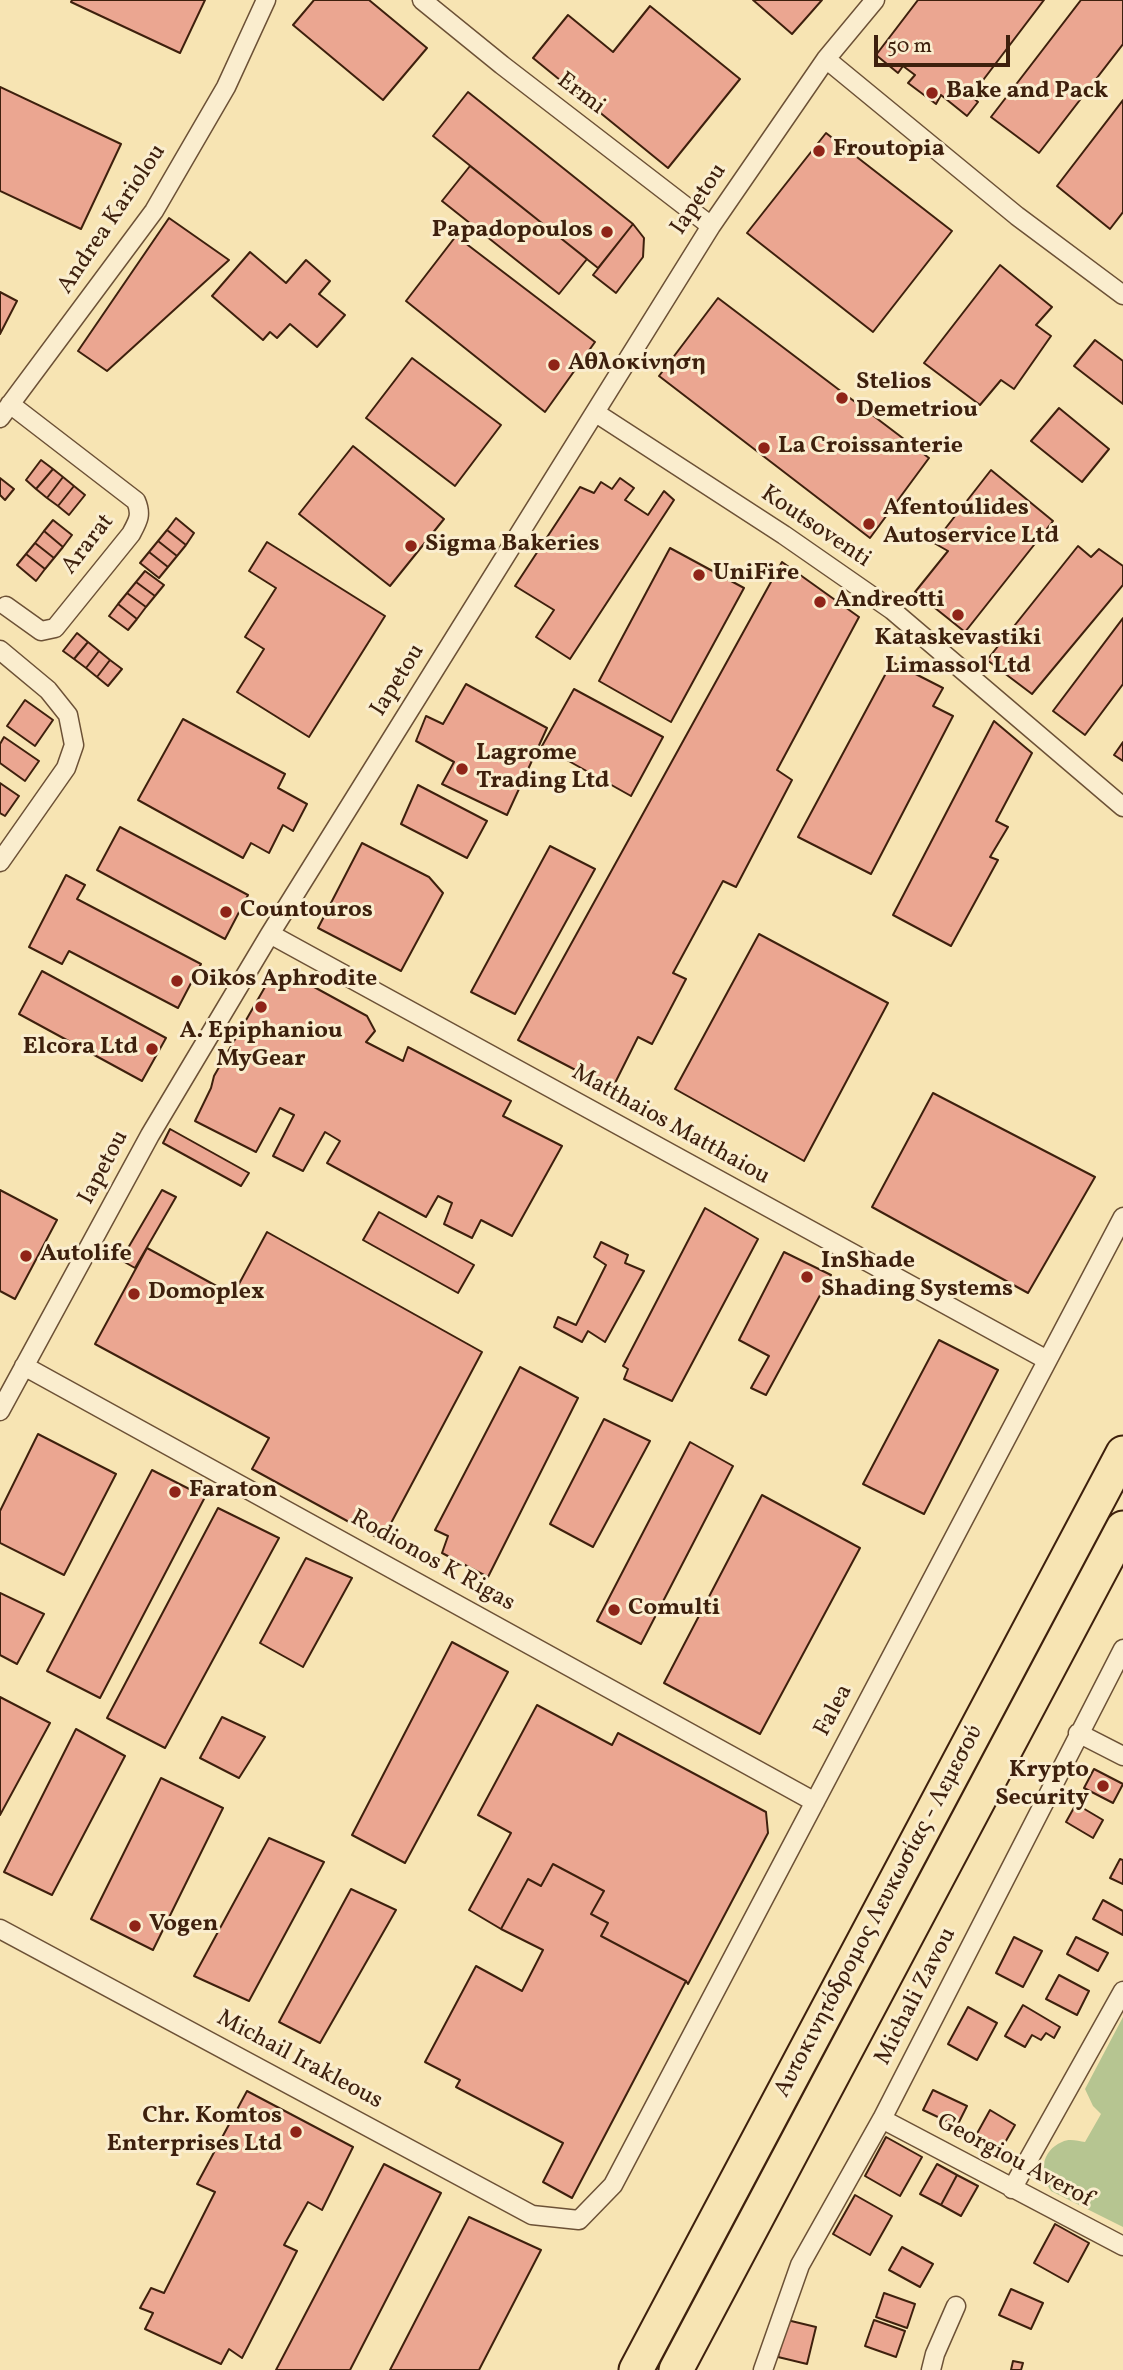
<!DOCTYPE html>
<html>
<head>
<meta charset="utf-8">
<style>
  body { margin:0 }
  #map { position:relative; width:1123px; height:2370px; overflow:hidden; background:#f7e4b3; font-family:Vollkorn,serif }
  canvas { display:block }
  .scale { position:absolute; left:874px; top:35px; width:136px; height:32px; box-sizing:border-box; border:4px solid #3e200d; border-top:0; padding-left:9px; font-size:21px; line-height:24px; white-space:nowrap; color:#3e200d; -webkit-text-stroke:5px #faedce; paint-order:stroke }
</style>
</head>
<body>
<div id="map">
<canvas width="1123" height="2370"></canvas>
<div class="scale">50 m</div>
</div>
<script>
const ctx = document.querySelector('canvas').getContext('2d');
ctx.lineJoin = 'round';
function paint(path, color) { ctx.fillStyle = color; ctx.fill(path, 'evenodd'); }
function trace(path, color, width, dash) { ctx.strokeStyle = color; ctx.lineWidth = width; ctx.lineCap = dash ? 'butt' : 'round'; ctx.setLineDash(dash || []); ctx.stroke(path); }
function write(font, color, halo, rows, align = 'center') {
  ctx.font = font + ' Vollkorn,serif'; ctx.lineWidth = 6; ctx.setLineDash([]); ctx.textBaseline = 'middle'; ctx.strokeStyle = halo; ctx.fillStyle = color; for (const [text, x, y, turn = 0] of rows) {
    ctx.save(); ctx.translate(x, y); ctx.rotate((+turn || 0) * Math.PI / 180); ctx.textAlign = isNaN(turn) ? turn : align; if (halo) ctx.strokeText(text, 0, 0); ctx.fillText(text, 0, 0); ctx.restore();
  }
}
const green = new Path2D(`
  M1123 2017V2227L1051 2191C1039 2173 1041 2151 1062 2142 1069 2138 1078 2141 1085 2142L1101 2114 1093 2106 1085 2089Z`);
const building = new Path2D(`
  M72 0H205L180 53 71 2Z
  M314 0H369L427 48 383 100 293 25Z
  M753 0H822L792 34Z
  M918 0H1044L971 96 978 102 967 116 941 95 936 104 908 83 915 75 903 66 898 73 876 55Z
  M1081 0H1123V44L1039 153 991 117Z
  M650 6 740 79 668 168 533 58 568 15 613 52Z
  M0 87 121 144 81 229 0 191Z
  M468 92 633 224 598 268 433 136Z
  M1123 100V212L1110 229 1057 186Z
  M826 133 952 231 873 332 747 233Z
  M470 166 587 259 559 294 442 201Z
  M169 218 229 260 107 371 78 351Z
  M633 224 644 238 643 257 616 293 593 275Z
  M456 236 595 342 545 412 406 301Z
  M250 252 286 283 306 260 330 281 319 294 345 315 317 347 290 324 277 338 270 332 263 340 212 296Z
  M1000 265 1052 307 1036 325 1051 336 1014 389 1001 380 980 405 924 363Z
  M0 292 17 301 0 334Z
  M718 298 929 458 870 538 659 376Z
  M1095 340 1123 361V404L1074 366Z
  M412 358 501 425 455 486 366 418Z
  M1059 408 1109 449 1082 482 1031 441Z
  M353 446 444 519 390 586 299 514Z
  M41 460 53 469 36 489 26 480Z
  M53 469 63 477 47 498 36 489Z
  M991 470 1053 521 965 632 915 592 948 551 934 543Z
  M63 477 74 486 58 506 47 498Z
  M0 478 14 489 5 500 0 495Z
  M620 478 634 488 625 500 648 515 664 491 674 500 570 659 536 637 554 610 515 586 580 487 594 493 601 482 612 489Z
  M74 486 85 495 69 515 58 506Z
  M176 518 194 533 186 545 167 530Z
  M53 520 72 535 63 547 44 531Z
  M167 530 186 545 177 556 158 541Z
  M44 531 63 547 54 558 35 543Z
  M158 541 177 556 168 567 149 552Z
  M267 542 385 616 309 737 237 692 264 649 245 637 276 588 249 571Z
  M35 543 54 558 45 569 26 554Z
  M1078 546 1091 557 1099 549 1123 566V585L1032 694 987 660Z
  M670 548 744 588 671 722 599 681Z
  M149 552 168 567 159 578 140 563Z
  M26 554 45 569 36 581 17 565Z
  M782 562 859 617 777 770 792 780 736 887 723 881 673 973 686 979 652 1044 638 1037 612 1089 518 1040Z
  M145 571 164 585 155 596 136 582Z
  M136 582 155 596 146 607 127 593Z
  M127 593 146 607 137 619 118 604Z
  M118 604 137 619 128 630 109 616Z
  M1123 618V684L1085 735 1053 711Z
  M77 633 88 642 74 659 63 651Z
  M88 642 99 651 86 668 74 659Z
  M99 651 110 660 97 677 86 668Z
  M110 660 122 669 108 686 97 677Z
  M892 662 943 688 933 706 953 716 871 874 798 837Z
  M466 684 547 728 507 815 442 784 454 762 416 741 426 716 443 724Z
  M574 689 663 737 631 796 542 746Z
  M25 700 53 720 35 746 7 726Z
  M183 719 285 774 278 788 307 804 293 831 283 825 269 853 251 843 243 858 138 800Z
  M994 721 1032 753 996 821 1008 827 990 857 998 860 951 946 893 915Z
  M4 737 39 761 25 781 0 763V744Z
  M1123 742V761L1114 755Z
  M0 783 19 796 5 816 0 813Z
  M418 785 487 821 467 858 401 824Z
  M120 827 248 895 225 939 97 870Z
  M362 843 429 877 443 893 401 971 318 928Z
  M550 846 595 869 515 1014 471 992Z
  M66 875 85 885 77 899 201 964 178 1008 69 951 62 964 29 947Z
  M759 934 888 1003 804 1161 675 1089Z
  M42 971 166 1038 142 1081 19 1014Z
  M273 973 291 983 294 976 367 1016 375 1031 366 1042 403 1061 408 1047 511 1101 503 1116 562 1146 512 1236 481 1220 472 1238 444 1224 452 1203 438 1196 426 1217 327 1163 340 1141 325 1132 303 1171 273 1156 294 1115 280 1108 256 1152 195 1121 211 1088 214 1076Z
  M933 1093 1095 1177 1028 1293 872 1207Z
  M170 1129 249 1173 241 1186 163 1143Z
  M0 1190 57 1220 15 1299 0 1291Z
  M162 1190 176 1197 135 1268 121 1260Z
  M705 1208 758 1239 672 1401 624 1379 628 1369 623 1366Z
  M379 1212 474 1265 458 1293 363 1240Z
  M267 1232 482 1352 382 1540 252 1469 269 1438 95 1344 147 1248 233 1295Z
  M601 1242 628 1255 625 1263 644 1271 605 1342 588 1331 582 1342 554 1327 558 1317 576 1325 606 1265 594 1257Z
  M784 1252 831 1275 766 1395 751 1388 769 1356 739 1340Z
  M939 1340 998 1370 924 1514 863 1484Z
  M520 1367 578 1398 488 1577 442 1553 448 1536 435 1530Z
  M604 1419 650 1441 593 1547 550 1524Z
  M38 1434 116 1474 64 1575 0 1543V1511Z
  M690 1442 733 1466 641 1644 597 1621Z
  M152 1470 205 1497 100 1698 47 1671Z
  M762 1495 860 1548 760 1734 664 1683Z
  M218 1508 279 1538 165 1748 107 1718Z
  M306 1558 352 1578 303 1667 260 1643Z
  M0 1593 44 1614 17 1664 0 1655Z
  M452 1642 508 1672 405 1863 352 1835Z
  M0 1697 50 1723 0 1815Z
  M537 1705 612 1745 618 1733 766 1812 768 1833 688 1984 686 1981 601 1936 608 1923 591 1914 604 1891 553 1864 541 1886 528 1879 501 1929 469 1910 511 1833 478 1815Z
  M222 1717 265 1737 239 1778 200 1758Z
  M76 1729 125 1756 52 1895 4 1872Z
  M1094 1769 1123 1784 1113 1803 1084 1788Z
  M161 1778 223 1808 153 1950 91 1919Z
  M1076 1804 1103 1820 1093 1838 1066 1822Z
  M269 1838 324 1862 249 2001 194 1976Z
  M1120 1859 1123 1860V1884L1110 1878Z
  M553 1864 604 1891 591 1914 608 1923 601 1936 686 1981 572 2198 543 2182 563 2143 456 2087 460 2080 425 2062 476 1966 522 1991 543 1950 501 1929 528 1879 541 1886Z
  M351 1889 396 1910 320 2043 279 2022Z
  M1103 1900 1123 1911V1935L1093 1919Z
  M1014 1937 1042 1951 1023 1987 996 1973Z
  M1076 1937 1108 1953 1098 1971 1067 1954Z
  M1059 1975 1089 1991 1077 2015 1046 1999Z
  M1023 2005 1060 2027 1054 2038 1046 2033 1041 2040 1032 2035 1025 2047 1005 2036Z
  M968 2007 997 2023 977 2060 948 2044Z
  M933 2090 967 2106 957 2126 923 2110Z
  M247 2091 353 2147 322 2210 308 2202 284 2245 297 2251 242 2358 229 2349 221 2364 145 2329 153 2313 140 2308 151 2288 164 2293 215 2192 197 2184Z
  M990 2110 1015 2125 999 2153 974 2139Z
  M886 2137 922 2157 900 2196 865 2176Z
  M384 2164 441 2193 350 2370H276Z
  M937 2164 957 2175 941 2205 920 2194Z
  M957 2175 978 2186 961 2216 941 2205Z
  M855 2195 892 2216 870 2255 833 2234Z
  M469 2217 541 2250 479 2370H390Z
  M1055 2224 1089 2243 1068 2282 1034 2263Z
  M902 2247 933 2264 920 2287 889 2270Z
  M1011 2289 1043 2303 1031 2329 999 2315Z
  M884 2293 915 2304 907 2328 876 2317Z
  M787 2320 816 2327 807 2364 778 2357Z
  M874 2320 905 2331 896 2357 865 2346Z
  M1013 2361 1023 2363 1021 2370H1011Z`);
const street = new Path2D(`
  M422 0 502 65 711 226
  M826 59 1017 216 1123 295
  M596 413 784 535 892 610 1123 807
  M0 418 154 211 226 87 266 0
  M6 606 41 631 55 628 131 534C138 521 142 515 136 501L10 404
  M0 650 48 690 68 715 74 745 66 768 0 862
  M270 934 1047 1360
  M24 1366 815 1802
  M0 1411 150 1135 270 934 711 226 826 59 875 0
  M1078 1733 1123 1756
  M0 1929 532 2215 579 2220 613 2185 1123 1217
  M882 2119 1123 2246
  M1012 2189 1123 1991
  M763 2370 800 2265 882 2119 1123 1649
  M931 2370 935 2354 956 2306`);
const highway = new Path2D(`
  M636 2370 1123 1453
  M676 2370 1123 1528`);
const markers = [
  [932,93,7,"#8f2418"],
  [819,151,7,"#8f2418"],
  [607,232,7,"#8f2418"],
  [554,365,7,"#8f2418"],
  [842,398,7,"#8f2418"],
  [764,448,7,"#8f2418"],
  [869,524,7,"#8f2418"],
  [411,546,7,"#8f2418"],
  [699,575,7,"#8f2418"],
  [820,602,7,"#8f2418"],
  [958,615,7,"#8f2418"],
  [462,769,7,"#8f2418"],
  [226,912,7,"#8f2418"],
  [177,981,7,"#8f2418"],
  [261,1007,7,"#8f2418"],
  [152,1049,7,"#8f2418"],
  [26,1256,7,"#8f2418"],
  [807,1277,7,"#8f2418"],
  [134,1294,7,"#8f2418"],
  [175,1492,7,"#8f2418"],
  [614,1610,7,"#8f2418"],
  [1103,1786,7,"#8f2418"],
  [135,1926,7,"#8f2418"],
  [296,2132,7,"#8f2418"]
];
const poiNames = [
  ["Bake and Pack",946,93],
  ["Froutopia",833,151],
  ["Papadopoulos",593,232,"right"],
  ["Αθλοκίνηση",568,365],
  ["Stelios",856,384],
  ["Demetriou",856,412],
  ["La Croissanterie",778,448],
  ["Afentoulides",883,510],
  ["Autoservice Ltd",883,538],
  ["Sigma Bakeries",425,546],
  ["UniFire",713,575],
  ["Andreotti",834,602],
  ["Kataskevastiki",958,640,"center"],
  ["Limassol Ltd",958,668,"center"],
  ["Lagrome",476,755],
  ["Trading Ltd",476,783],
  ["Countouros",240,912],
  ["Oikos Aphrodite",191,981],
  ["A. Epiphaniou",261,1033,"center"],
  ["MyGear",261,1061,"center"],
  ["Elcora Ltd",138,1049,"right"],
  ["Autolife",40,1256],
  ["InShade",821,1263],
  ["Shading Systems",821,1291],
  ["Domoplex",148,1294],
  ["Faraton",189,1492],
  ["Comulti",628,1610],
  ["Krypto",1089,1772,"right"],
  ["Security",1089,1800,"right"],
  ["Vogen",149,1926],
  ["Chr. Komtos",282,2118,"right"],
  ["Enterprises Ltd",282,2146,"right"]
];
const streetNames = [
  ["Ermi",580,95,37],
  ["Iapetou",700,200,-56],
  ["Andrea Kariolou",113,220,-56],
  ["Koutsoventi",815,528,34],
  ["Ararat",89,545,-52],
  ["Iapetou",399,681,-58],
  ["Matthaios Matthaiou",670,1126,29],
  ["Iapetou",105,1168,-62],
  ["Rodionos K Rigas",432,1562,29],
  ["Falea",835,1711,-62],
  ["Αυτοκινητόδρομος Λευκωσίας - Λεμεσού",880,1912,-62],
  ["Michali Zavou",917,1997,-63],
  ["Michail Irakleous",299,2061,28],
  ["Georgiou Averof",1014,2162,28]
];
paint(green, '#b6c591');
paint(building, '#eba691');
trace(building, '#3e200d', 2);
trace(street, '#6c5136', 21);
trace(highway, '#3e200d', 37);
trace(street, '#faedce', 18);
trace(highway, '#f7e4b3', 33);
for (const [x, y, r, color] of markers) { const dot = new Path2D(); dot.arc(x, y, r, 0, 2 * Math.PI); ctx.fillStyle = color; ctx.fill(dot); trace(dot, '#faedce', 2.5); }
write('bold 24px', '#3e200d', '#faedce', poiNames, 'left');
write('24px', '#3e200d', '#faedce', streetNames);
</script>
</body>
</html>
